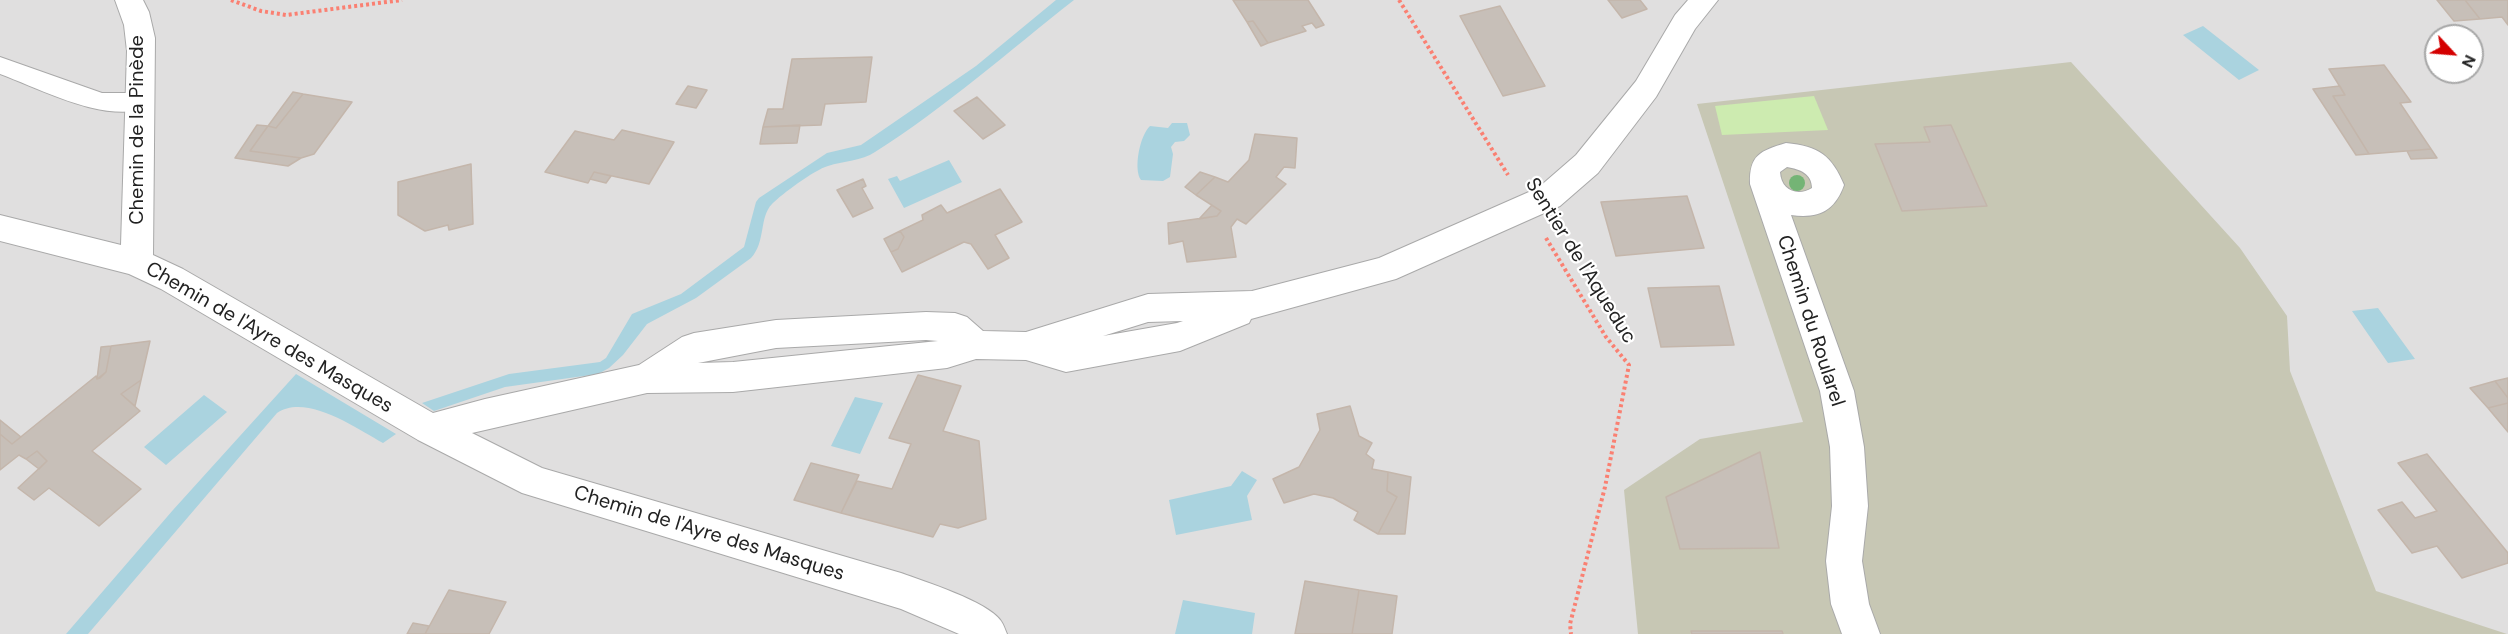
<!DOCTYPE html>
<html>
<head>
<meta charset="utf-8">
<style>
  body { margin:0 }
  #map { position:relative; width:2508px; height:634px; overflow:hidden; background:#f2efe9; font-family:"DM Sans",sans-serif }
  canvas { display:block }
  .north { position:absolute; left:2424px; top:24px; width:60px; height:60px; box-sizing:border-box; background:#fff; border:2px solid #a7a7a7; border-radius:50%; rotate:116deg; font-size:16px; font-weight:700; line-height:24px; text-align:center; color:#222 }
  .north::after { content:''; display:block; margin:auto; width:21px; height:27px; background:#d40000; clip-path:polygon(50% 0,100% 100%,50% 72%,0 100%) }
</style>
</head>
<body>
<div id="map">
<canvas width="2508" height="634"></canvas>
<div class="north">N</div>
</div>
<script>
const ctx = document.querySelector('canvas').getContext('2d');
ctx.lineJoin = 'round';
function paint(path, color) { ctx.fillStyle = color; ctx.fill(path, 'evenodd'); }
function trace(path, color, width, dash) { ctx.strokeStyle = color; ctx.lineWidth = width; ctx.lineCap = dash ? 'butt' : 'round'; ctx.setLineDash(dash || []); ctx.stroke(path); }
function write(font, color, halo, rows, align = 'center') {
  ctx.font = font + ' "DM Sans",sans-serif'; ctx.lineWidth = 4.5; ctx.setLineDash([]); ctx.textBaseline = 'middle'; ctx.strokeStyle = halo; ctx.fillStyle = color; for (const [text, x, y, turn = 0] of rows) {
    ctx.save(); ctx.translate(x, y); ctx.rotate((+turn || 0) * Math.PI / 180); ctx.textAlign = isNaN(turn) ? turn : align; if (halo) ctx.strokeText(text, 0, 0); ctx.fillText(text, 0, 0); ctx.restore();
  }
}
const residential = new Path2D(`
  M0 0H2508V634H0ZM2436 36H2472V72H2436Z`);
const construction = new Path2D(`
  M2071 62 2240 248 2287 316 2290 371 2376 591 2507 634H1638L1624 490 1700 439 1803 422 1697 104Z`);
const grass = new Path2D(`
  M1814 96 1828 130 1722 135 1715 106Z`);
const water = new Path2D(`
  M1056 0H1074C1009 51 946 107 875 152 862 161 843 161 828 166 814 170 782 194 772 204 759 217 766 242 751 258L696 298 647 324 623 355 609 368 598 374 505 387 434 411 422 403 509 374 600 362 606 358 632 314 681 294 744 247 756 202 759 198 827 153 861 145 976 66Z
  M2203 26 2259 70 2239 80 2183 35Z
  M1172 123H1187L1190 135 1184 141 1175 142 1171 147 1173 154 1170 177 1163 181 1141 180C1133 169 1140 135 1150 126L1168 128Z
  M949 160 962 182 904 208 888 179 897 176 900 181Z
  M2378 308 2415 359 2388 363 2352 311Z
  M296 374 396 434 383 443C356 428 306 393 277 413L88 634H66L173 510Z
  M204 395 227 412 166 465 144 447Z
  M855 397 883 403 860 454 831 446Z
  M1242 471 1257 480 1247 496 1252 520 1176 535 1169 500 1231 486Z
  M1183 600 1255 613 1252 634H1175Z`);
const building = new Path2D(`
  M1233 0H1308L1324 25 1316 28 1312 23 1302 26 1306 31 1268 43 1253 21 1247 22Z
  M1608 0H1640L1647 9 1622 18Z
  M2437 0H2465L2480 19 2454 21Z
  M2465 0H2508V25L2502 17 2480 19Z
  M1500 6 1545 86 1503 96 1460 16Z
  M1253 21 1268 43 1261 46 1247 22Z
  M872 57 866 102 825 104 821 125 763 127 768 109H783L792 59Z
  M2384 65 2411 102 2400 103 2431 149 2369 154 2333 96 2345 95 2329 69Z
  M688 86 707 90 696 108 676 104Z
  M2340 86 2345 95 2333 96 2369 154 2356 155 2313 89Z
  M293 92 303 94 276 128 268 126Z
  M303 94 352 102 314 154 301 158 250 151 268 126 276 128Z
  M977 97 1005 125 983 139 954 111Z
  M257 125 268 126 250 151 301 158 288 166 235 158Z
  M800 125 797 143 760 144 763 127Z
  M1951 125 1987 206 1902 211 1875 144 1930 142 1924 127Z
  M622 130 674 142 649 184 594 172 588 183 545 172 575 131 614 140Z
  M1255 134 1297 138 1295 168 1284 167 1276 177 1286 184 1246 224 1237 219 1231 227 1236 257 1187 262 1183 241 1169 244 1168 223 1217 216 1221 211 1196 195 1215 177 1228 182 1249 160Z
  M2431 149 2437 158 2411 159 2407 151Z
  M471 164 473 224 449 230 448 225 425 231 398 215V182Z
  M594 172 611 176 606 183 590 179Z
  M1200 172 1215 177 1196 195 1185 187Z
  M863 179 866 186 862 188 873 208 853 217 837 190Z
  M1000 189 1022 222 995 235 1009 258 988 269 971 244 964 242 902 272 891 252 898 249 904 237 900 231 923 220 922 215 941 205 947 213Z
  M1687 196 1704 248 1616 256 1601 202Z
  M1212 205 1221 211 1217 216 1199 219Z
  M900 231 904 237 898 249 891 252 884 239Z
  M1719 286 1734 345 1661 347 1648 288Z
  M150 341 141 380 121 394 140 411 92 451 141 489 99 526 49 488 34 500 18 488 47 461 37 451 26 459 19 455 0 470V434L12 444 96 376 97 379 100 378 106 372 111 346Z
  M111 346 106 372 97 379 101 347Z
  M918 375 961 386 943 431 979 441 986 519 958 528 940 524 933 537 841 513 857 481 892 489 911 444 889 438Z
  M2508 378V398L2495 381Z
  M141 380 135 406 121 394Z
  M2495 381 2508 398V403L2488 408 2470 388Z
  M2508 403V432L2488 408Z
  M1350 406 1359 436 1372 443 1366 454 1374 460 1372 469 1388 472 1387 491 1397 497 1378 534 1354 520 1358 512 1333 498 1314 494 1284 503 1273 479 1299 467 1320 430 1317 414Z
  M0 420 21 437 12 444 0 434Z
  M37 451 47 461 39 469 26 459Z
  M1760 452 1779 548 1680 549 1666 497Z
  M2427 454 2508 553V563L2462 578 2437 546 2412 553 2378 510 2402 502 2415 518 2437 511 2398 463Z
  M811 463 859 475 841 513 794 500Z
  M1388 472 1411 477 1405 534H1378L1397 497 1387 491Z
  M1305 581 1359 590 1352 634H1295Z
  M449 590 506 602 489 634H425Z
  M1359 590 1397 596 1392 634H1352Z
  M413 623 429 626 425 634H407Z
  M1691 631H1782L1783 634H1692Z`);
const path = new Path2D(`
  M231 0 261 11 286 15 402 0
  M1399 0 1508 175
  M1546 238 1606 337 1629 365 1605 487 1570 624 1571 634`);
const service = new Path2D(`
  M0 57 102 93H140L148 96 152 102 148 108C103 123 43 90 0 74Z`);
const minor = new Path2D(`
  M115 0H143L149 12 155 38 153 255 183 269 433 413 485 399 639 365 682 337 694 333 776 320 926 312 955 313 967 317 983 331 1026 332 1148 294 1252 291 1379 258 1538 188 1576 155 1636 81 1675 15 1688 0H1718L1695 29 1656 97 1598 173 1560 206 1396 279 1251 319 1249 323 1180 351 1066 372 1026 360 976 359 947 368 733 392 647 393 472 433 542 468 901 573C925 582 987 601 1001 621 1004 625 1005 630 1007 634H959L901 609 522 493 418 440 161 289 129 274 0 241V215L121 245 127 51 124 25ZM1183 321 1177 323 1103 336 1148 322ZM926 340 938 341 733 362 698 363 776 348Z
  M1786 143C1819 146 1832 156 1844 185 1835 211 1818 219 1791 215L1854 391 1864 447 1868 506 1862 561 1869 604 1880 634H1842L1831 604 1826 561 1832 506 1830 447 1820 391 1750 184C1749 155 1760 151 1786 143ZM1787 167C1800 169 1812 174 1812 188 1797 197 1781 190 1780 172Z`);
const trees = [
  [1797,183]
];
const streetNames = [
  ["Chemin de la Pinède",138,130,-90],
  ["Sentier de l'Aqueduc",1580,261,58],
  ["Chemin du Roularel",1810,321,72],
  ["Chemin de l'Ayre des Masques",269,338,30],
  ["Chemin de l'Ayre des Masques",709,534,17]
];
paint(residential, '#e0dfdf');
paint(construction, '#c7c7b4');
paint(grass, '#cdebb0');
paint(water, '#aad3df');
paint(building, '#c7bfb8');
trace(building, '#c4b6ab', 1.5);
trace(service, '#a9a9a9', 2);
trace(minor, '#a9a9a9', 2);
trace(path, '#fa8072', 4, [3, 3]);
paint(service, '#fff');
paint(minor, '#fff');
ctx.fillStyle = '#74b475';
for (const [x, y] of trees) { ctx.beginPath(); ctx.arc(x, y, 8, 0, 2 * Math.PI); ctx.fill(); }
write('20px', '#222', '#fff', streetNames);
</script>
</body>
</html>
